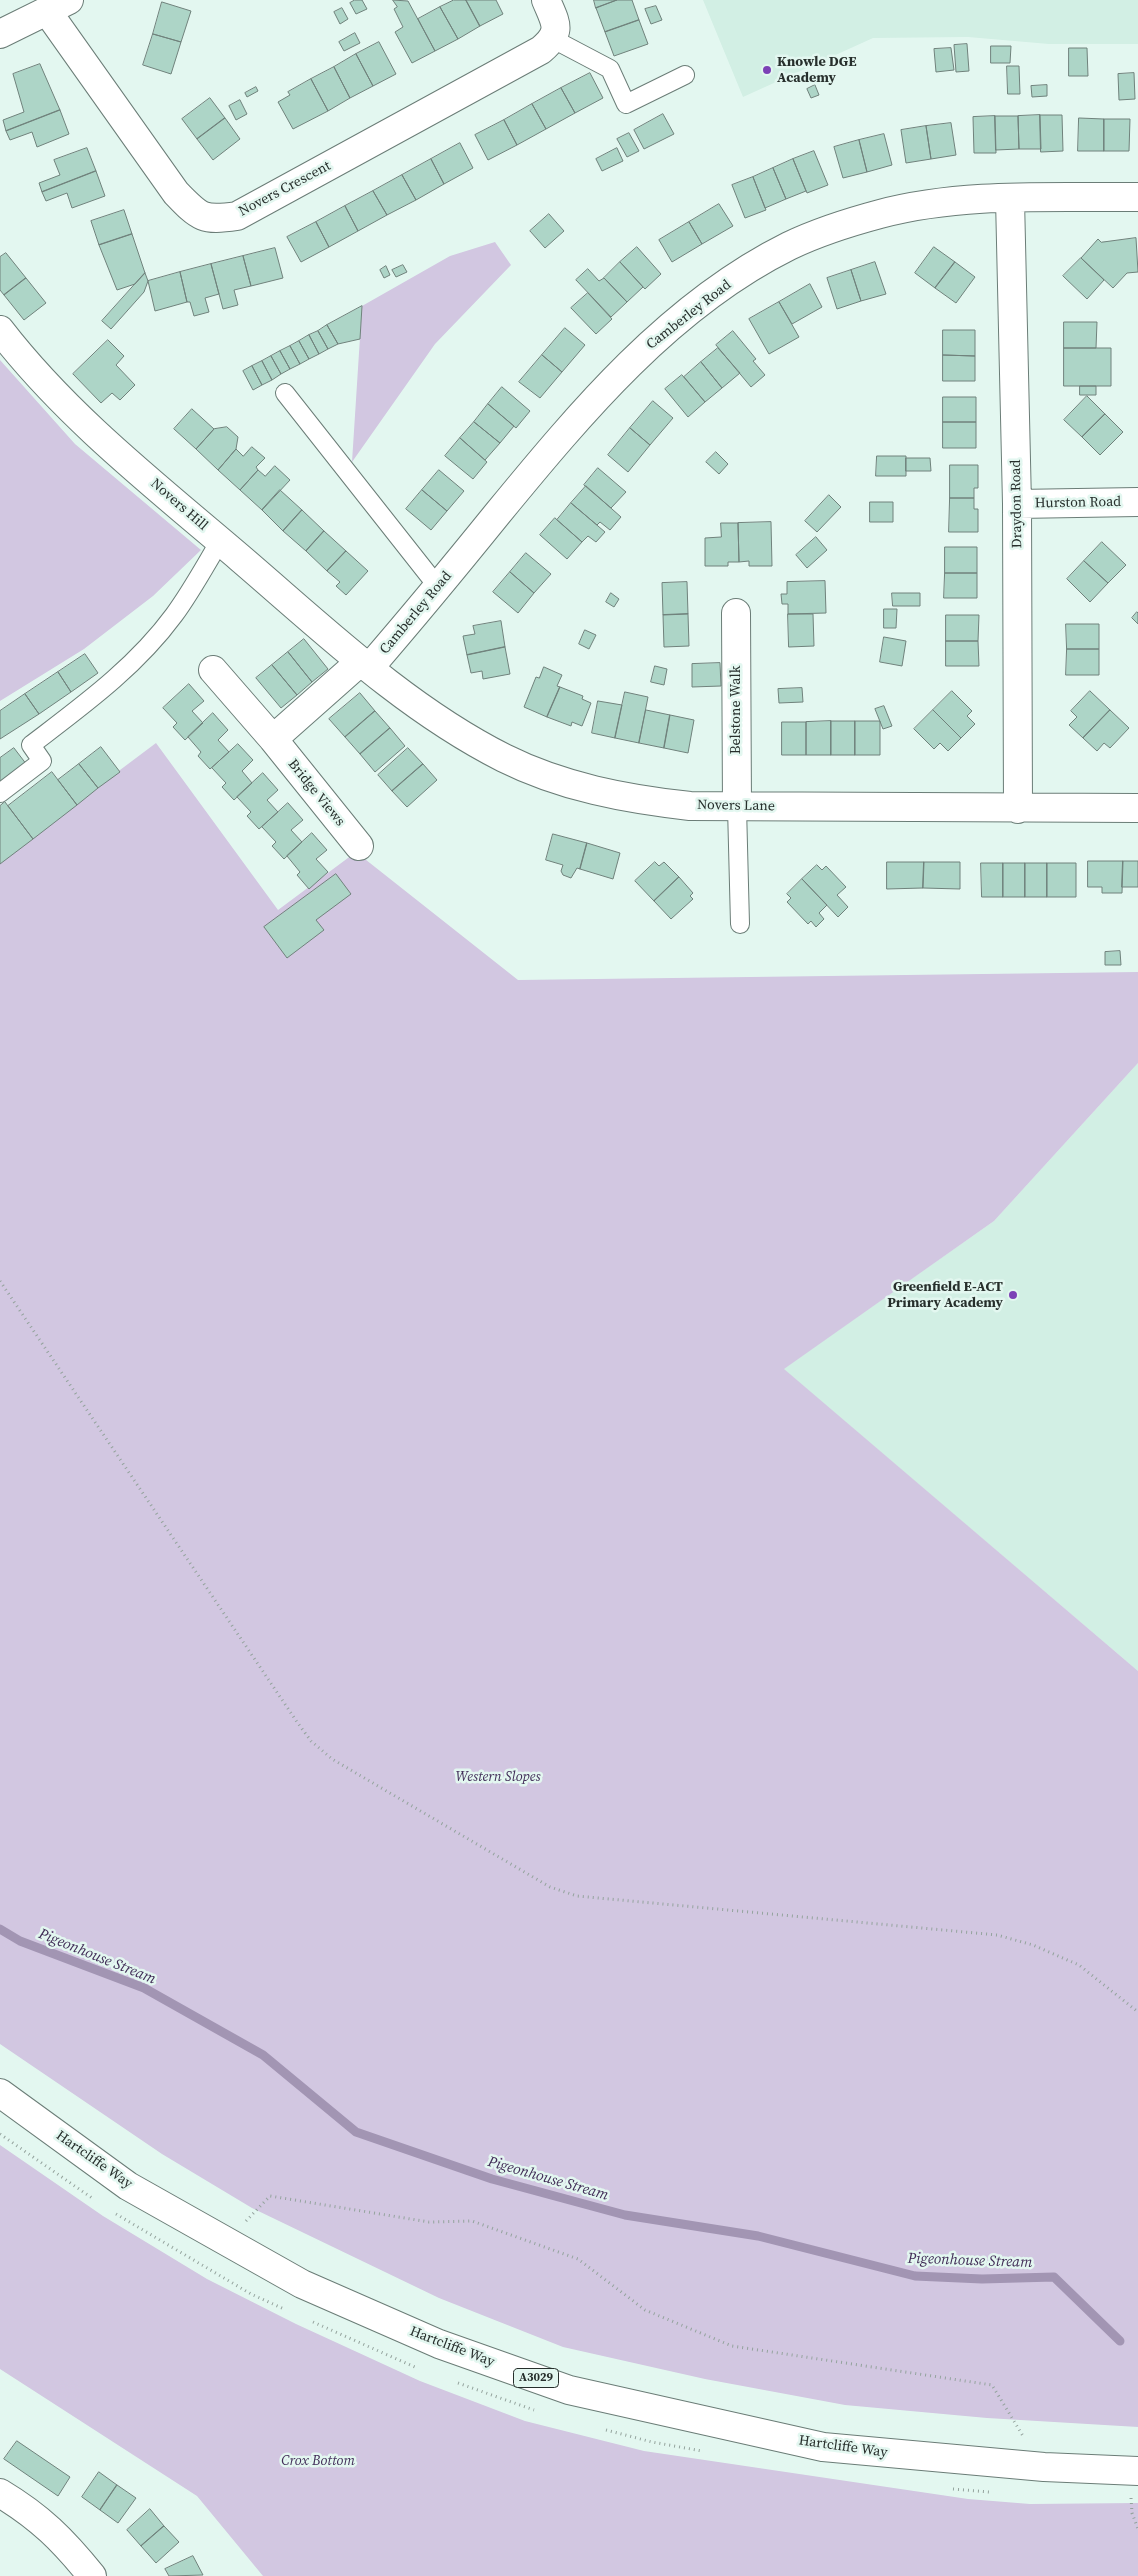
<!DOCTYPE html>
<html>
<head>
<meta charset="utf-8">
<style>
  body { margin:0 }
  canvas { display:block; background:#e3f7f0 }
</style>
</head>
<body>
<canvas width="1138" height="2576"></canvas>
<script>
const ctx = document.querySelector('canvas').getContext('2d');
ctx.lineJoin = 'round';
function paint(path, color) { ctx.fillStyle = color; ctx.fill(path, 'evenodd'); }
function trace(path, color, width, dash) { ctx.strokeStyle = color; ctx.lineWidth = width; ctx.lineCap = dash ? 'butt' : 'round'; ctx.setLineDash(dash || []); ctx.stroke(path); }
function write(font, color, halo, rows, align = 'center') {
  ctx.font = font + ' "Source Serif 4",serif'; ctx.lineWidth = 5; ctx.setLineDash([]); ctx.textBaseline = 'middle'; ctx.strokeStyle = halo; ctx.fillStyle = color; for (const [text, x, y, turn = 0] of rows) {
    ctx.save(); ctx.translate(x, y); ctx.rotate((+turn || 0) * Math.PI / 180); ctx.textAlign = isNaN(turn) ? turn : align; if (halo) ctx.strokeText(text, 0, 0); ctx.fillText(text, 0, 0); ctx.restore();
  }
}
const built = new Path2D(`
  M703 0H1138V44H1049L968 37 873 38 743 97Z
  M1138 1063V1671L783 1369 994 1221Z`);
const green = new Path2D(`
  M495 242 511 265 435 344 352 462 362 306 450 256Z
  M0 360 75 444 201 550 153 596 84 649 0 701Z
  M156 743 278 910 356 852 518 980 1138 972V1063L994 1221 784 1369 1138 1671V2427L987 2418 845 2405 705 2379 563 2347 439 2298 252 2208 162 2154 0 2044V860Z
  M0 2145 103 2216 207 2279 296 2324 420 2381 525 2421 644 2451 968 2499 1030 2504 1138 2503V2576H263L197 2496 0 2369Z`);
const stream = new Path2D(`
  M0 1929 20 1941 144 1988 263 2055 356 2132 492 2179 625 2215 758 2236 915 2276 982 2279 1054 2277 1120 2341`);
const building = new Path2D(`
  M355 0H362L367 9 356 14 350 3Z
  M393 0 408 1 435 51 412 63 395 32 403 27 394 9 397 7Z
  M454 0H466L480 26 458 39 440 7Z
  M466 0H496L503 14 480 26Z
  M594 0H617L596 8Z
  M617 0H632L639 20 605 32 596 8Z
  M162 2 191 11 181 42 153 34Z
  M656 6 662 20 651 24 645 9Z
  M440 7 458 39 435 51 418 19Z
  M342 8 348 19 340 24 334 12Z
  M639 20 648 44 614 56 605 32Z
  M355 33 360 43 344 51 339 42Z
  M153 34 181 42 171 74 143 65Z
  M379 42 396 74 373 86 356 54Z
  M967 44 969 71 956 72 954 45Z
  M991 46H1011L1010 63H991Z
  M951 48 954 70 936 72 934 49Z
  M1069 48H1087L1088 76H1069Z
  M356 54 373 86 350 98 334 67Z
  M40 64 60 110 6 131 3 120 24 112 13 74Z
  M1007 66H1019L1020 94H1008Z
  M334 67 350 98 328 111 311 79Z
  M590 73 603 98 575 113 561 88Z
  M1134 73 1135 99 1119 100 1118 74Z
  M311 79 328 111 293 129 278 102 290 95 288 92Z
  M815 85 819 95 811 98 807 89Z
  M1047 85V96L1032 97 1031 86Z
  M256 87 258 91 247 97 245 93Z
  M561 88 575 113 546 129 532 104Z
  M210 98 225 118 197 139 182 119Z
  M240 100 247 114 236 120 229 106Z
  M532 104 546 129 517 145 504 120Z
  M60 110 69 134 37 147 32 132 10 140 6 131Z
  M663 114 674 134 644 149 634 130Z
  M1040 115H1062L1063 151 1041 152Z
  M1040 115 1041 149H1019L1018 116Z
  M995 116H1018L1019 149 996 150Z
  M995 116 996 153H974L973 117Z
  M225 118 240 139 213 160 197 139Z
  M1079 118 1104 119V151H1078Z
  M1104 119H1130L1129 151H1104Z
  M504 120 517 145 488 160 475 135Z
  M951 123 956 155 931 159 926 126Z
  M926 126 931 159 906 163 901 130Z
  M629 133 639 151 627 157 617 139Z
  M884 134 892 165 867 172 859 140Z
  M859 140 867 172 843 178 834 147Z
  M460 143 473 168 444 184 431 159Z
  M87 148 96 171 42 192 39 183 60 175 54 160Z
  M617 148 623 161 602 171 596 159Z
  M814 151 828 185 807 193 793 159Z
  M431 159 444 184 416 200 402 175Z
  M793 159 806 191 786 199 773 168Z
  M773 168 786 199 765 208 753 177Z
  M96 171 105 196 72 208 67 193 46 201 42 192Z
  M402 175 416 200 387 215 373 191Z
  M753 177 766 210 745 218 732 185Z
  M373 191 387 215 358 231 345 206Z
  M719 204 733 226 702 244 689 222Z
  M345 206 358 231 329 247 316 222Z
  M124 210 132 234 99 245 91 221Z
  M549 214 564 231 545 248 530 231Z
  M316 222 329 247 301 262 287 237Z
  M689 222 702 244 672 262 659 240Z
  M132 234 145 273 135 284 117 290 99 245Z
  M1136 238 1138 272 1127 273 1113 288 1081 258 1098 239 1101 242Z
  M637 247 661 274 645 289 620 262Z
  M934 247 955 262 935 288 915 273Z
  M275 248 283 278 251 286 243 256Z
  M6 253 26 278 4 295 0 290V257Z
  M243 256 251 286 234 290 238 305 223 309 211 264Z
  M1081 258 1104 280 1087 299 1063 276Z
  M620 262 643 287 627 302 604 278Z
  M875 262 886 294 861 301 851 270Z
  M955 262 975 277 956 303 935 288Z
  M211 264 219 294 205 298 209 312 194 316 190 302H187L180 272Z
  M403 265 407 272 396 277 392 270Z
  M386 266 390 275 384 278 380 270Z
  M588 269 599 281 604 278 627 302 611 317 576 280Z
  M851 270 861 301 837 309 827 278Z
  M180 272 187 302 155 311 148 281Z
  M145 273 148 281 144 292 111 329 102 321Z
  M26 278 46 303 24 320 4 295Z
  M810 284 822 307 792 324 779 302Z
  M588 293 612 319 596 334 571 308Z
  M779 302 799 337 769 354 749 319Z
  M362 306 360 339 338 344 327 325Z
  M1064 322H1097L1096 348H1064Z
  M327 325 338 344 328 349 318 331Z
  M565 328 585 345 562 372 542 355Z
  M943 330H975V356L943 355Z
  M318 331 328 349 319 354 309 335Z
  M733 331 756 359 753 361 765 375 751 387 716 345Z
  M309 335 319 354 309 359 299 341Z
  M108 340 124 356 116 365 135 385 120 400 112 393 101 403 73 374Z
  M299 341 309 359 300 364 290 346Z
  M290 346 300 364 290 369 280 351Z
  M718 348 740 373 722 388 701 362Z
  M1064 348H1111V386H1064Z
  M280 351 290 369 281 374 271 356Z
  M542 355 562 372 540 398 519 382Z
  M943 355 975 356V381H943Z
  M271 356 281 374 272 380 262 361Z
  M262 361 272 380 262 385 252 366Z
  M701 362 722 388 705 402 684 377Z
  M252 366 262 385 253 390 243 371Z
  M682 375 705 402 688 417 665 389Z
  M1080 386H1096V395H1080Z
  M502 387 530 411 516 428 488 404Z
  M1087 396 1105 414 1082 437 1064 420Z
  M943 397H976V422H943Z
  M653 401 673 418 650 445 630 428Z
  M488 404 514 426 500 443 474 422Z
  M192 409 214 429 196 449 174 429Z
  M1105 414 1123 432 1100 455 1082 437Z
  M474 422 500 443 485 460 460 438Z
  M943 422H976V448H943Z
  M227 427 238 437 236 449 218 470 196 449 214 429Z
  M630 428 650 445 628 472 608 455Z
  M460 438 487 462 473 479 445 456Z
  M252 447 265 458 256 467 258 470 240 490 218 470 236 449 243 456Z
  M716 452 728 464 719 474 706 462Z
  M877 456H906V476H876Z
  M906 458H930L931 471H906Z
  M950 465H978V488H974V498H950Z
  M275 466 290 480 262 510 240 490 258 470 265 476Z
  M598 468 626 492 611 508 584 485Z
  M439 470 464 491 447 511 422 490Z
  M586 486 621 517 610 530 600 522 597 525 571 503Z
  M280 490 302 510 283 531 262 510Z
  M422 490 447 511 431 530 406 509Z
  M829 495 841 507 817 532 805 521Z
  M950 498H974V509H978V532H949Z
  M870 502H893V522H870Z
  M571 503 605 532 596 542 588 536 582 542 557 520Z
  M302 510 324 531 306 551 283 531Z
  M555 518 582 542 567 559 540 535Z
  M771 522 772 566H749V561L739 562 738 523Z
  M721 523H738L739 562H728V566H705V538L721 537Z
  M324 531 346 551 327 571 306 551Z
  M816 537 827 550 807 568 796 555Z
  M1102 542 1126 565 1108 583 1084 561Z
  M945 547H977V573H945Z
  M346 551 368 571 346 595 336 586 340 582 327 571Z
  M526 553 551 574 534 593 510 572Z
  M1084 561 1108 583 1090 602 1067 579Z
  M510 572 534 593 518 613 493 592Z
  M945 573H977V598H944Z
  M825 581 826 613 788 614V604H782L781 594H787V582Z
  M687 582 688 614 663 615 662 583Z
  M611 593 619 599 614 607 606 602Z
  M892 593H920V606H893Z
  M884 609H897L896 628H884Z
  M1137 612 1138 613V624L1132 618Z
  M688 614 689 646 664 647 663 615Z
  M788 614H813L814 646 789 647Z
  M946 615H979L978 641H946Z
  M501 621 505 647 467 655 463 636 475 634 473 626Z
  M1066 624H1099V649H1067Z
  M585 630 596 635 589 649 579 644Z
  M884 637 906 641 902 666 880 662Z
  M304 639 328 669 312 682 288 652Z
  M946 641H978L979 666H946Z
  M505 647 510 674 483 679 482 671 471 673 467 655Z
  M1067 649H1099V675H1066Z
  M288 652 312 682 297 695 272 665Z
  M85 654 98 673 71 692 58 672Z
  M720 663 721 686 692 687V664Z
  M272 665 297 695 281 708 256 678Z
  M655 666 667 669 664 685 651 682Z
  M544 667 562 675 557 686 560 687 547 717 524 707 536 677 539 678Z
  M58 672 71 692 39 714 25 694Z
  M189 684 204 701 192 711 203 723 185 740 173 727 177 723 163 708Z
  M560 687 583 696 582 699 591 703 582 726 572 722 571 726 547 717Z
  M802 688 803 702 779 703 778 689Z
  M952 691 972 711 967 716 975 724 961 738 933 710Z
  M1090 691 1110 710 1083 738 1069 725 1077 717 1071 711Z
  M625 692 648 697 639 743 615 738Z
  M360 693 375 711 345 737 329 719Z
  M25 694 39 714 0 739V711Z
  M598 701 622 705 615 738 592 733Z
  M884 706 892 726 883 729 875 709Z
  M646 710 670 715 664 748 639 743Z
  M933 710 961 738 948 751 940 743 934 749 914 729Z
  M1110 710 1129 728 1110 748 1104 743 1097 751 1083 738Z
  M375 711 390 728 360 754 345 737Z
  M213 713 228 730 218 740 229 752 210 769 198 756 201 752 188 737Z
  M670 715 694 720 688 753 664 748Z
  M831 721H855V755H831Z
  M831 721V755H806V722Z
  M855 721H880V755H855Z
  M782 722H806V755H782Z
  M390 728 405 746 375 772 360 754Z
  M238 744 253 760 242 771 252 783 234 800 222 787 226 783 212 768Z
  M101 747 120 772 98 788 79 764Z
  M14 748 27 765 0 784V758Z
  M408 748 423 764 392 791 378 775Z
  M79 764 98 788 77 805 58 780Z
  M423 764 437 780 407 807 392 791Z
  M52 772 77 805 33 839 8 806Z
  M263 773 278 790 267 800 278 812 259 829 247 816 251 812 237 797Z
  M5 802 33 839 0 864V806Z
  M288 803 303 820 291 830 302 842 284 859 272 846 276 842 262 827Z
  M312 833 327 850 316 859 328 872 309 889 297 875 300 872 287 856Z
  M553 834 587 843 580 869 577 868 571 878 563 875 561 871 563 865 546 860Z
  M587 843 620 853 613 879 580 869Z
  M1088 861H1123L1122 893H1102V887H1088Z
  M1123 861H1138V887H1122Z
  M655 862 659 866 664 862 679 877 654 901 635 881Z
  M887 862H924L923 888 887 889Z
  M924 862H960V889L923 888Z
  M981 863H1003V897H982Z
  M1003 863H1025V897H1003Z
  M1025 863H1047V897H1025Z
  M1047 863H1076V897H1047Z
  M817 865 822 870 826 866 846 887 837 895 848 907 838 917 802 879Z
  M336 874 351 894 316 920 324 930 287 958 264 927Z
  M679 877 693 893 690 896 693 899 671 919 654 901Z
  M802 879 827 905 819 913 824 919 816 927 811 921 808 924 787 902 791 898 787 894Z
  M1120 951 1121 965H1105V952Z
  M17 2441 70 2477 58 2496 4 2459Z
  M99 2472 117 2485 100 2510 82 2497Z
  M117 2485 136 2498 118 2523 100 2510Z
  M150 2509 164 2526 141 2546 127 2530Z
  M164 2526 179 2542 156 2563 141 2546Z
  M193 2556 203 2575 169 2576 165 2569Z`);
const path = new Path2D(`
  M0 1281 297 1722 311 1741 332 1759 550 1887 577 1896 997 1935 1033 1945 1079 1965 1138 2012
  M0 2134 92 2198
  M116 2214 251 2294 284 2309
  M246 2221 270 2196 429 2222 472 2221 578 2259 645 2310 732 2346 992 2385 1023 2436
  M313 2322 417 2368
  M458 2383 534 2410
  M606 2430 652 2442 702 2451
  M953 2489 989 2492
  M1131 2498 1132 2513 1138 2529`);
const service = new Path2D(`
  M553 39 610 69 626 104 685 75
  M285 393 438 587
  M0 793 42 761 31 745C82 706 135 668 174 615 191 592 205 566 220 541
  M737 807 740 924`);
const minor = new Path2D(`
  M47 11 176 193C200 218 203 221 237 216L541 50C563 31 556 24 546 0
  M0 34 69 0
  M1010 199 1017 504 1018 809
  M0 330C67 417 157 487 240 558 323 629 405 708 504 758 562 787 626 799 690 806L1138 808
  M1017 504 1138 502
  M736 613 737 807
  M369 668C413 617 456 565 498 513 581 412 670 305 789 246 818 232 850 222 880 214 963 192 1053 198 1138 197
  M213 670 273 739 359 846
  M273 739 361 661
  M0 2493C40 2517 63 2540 92 2576`);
const trunk = new Path2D(`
  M0 2093 128 2186 302 2284 439 2344 569 2390 823 2447 1044 2467 1138 2471`);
const markers = [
  [767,70,5,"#7c41b6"],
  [1013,1295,5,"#7c41b6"]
];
const shields = [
  [536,2378,45]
];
const shieldNames = [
  ["A3029",536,2378]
];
const poiNames = [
  ["Knowle DGE",777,62],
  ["Academy",777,78],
  ["Greenfield E-ACT",1003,1287,"right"],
  ["Primary Academy",1003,1303,"right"]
];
const streetNames = [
  ["Novers Crescent",285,189,-28],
  ["Camberley Road",689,315,-38],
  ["Hurston Road",1078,503,-1],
  ["Draydon Road",1017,504,-91],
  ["Novers Hill",179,505,41],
  ["Camberley Road",416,613,-50],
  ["Belstone Walk",736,710,-90],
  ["Bridge Views",316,793,51],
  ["Novers Lane",736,806,1],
  ["Hartcliffe Way",94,2160,35],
  ["Hartcliffe Way",452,2347,21],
  ["Hartcliffe Way",843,2447,8]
];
const parkNames = [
  ["Western Slopes",498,1777],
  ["Crox Bottom",318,2461]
];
const waterNames = [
  ["Pigeonhouse Stream",97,1957,22],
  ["Pigeonhouse Stream",548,2179,16],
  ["Pigeonhouse Stream",970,2261,2]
];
paint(built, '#d2efe4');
paint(green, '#d2c7e1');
trace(stream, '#a295b3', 9);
paint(building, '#add5c7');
trace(building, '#70827c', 1);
trace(service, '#6b7d77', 20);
trace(minor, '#6b7d77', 30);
trace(trunk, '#6b7d77', 30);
trace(path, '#94a39d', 3, [1, 4]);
trace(service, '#fff', 18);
trace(minor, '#fff', 28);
trace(trunk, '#fff', 28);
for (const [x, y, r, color] of markers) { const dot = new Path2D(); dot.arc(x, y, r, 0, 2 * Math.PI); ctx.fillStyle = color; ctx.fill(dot); trace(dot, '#e3f7f0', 2); }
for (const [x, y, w] of shields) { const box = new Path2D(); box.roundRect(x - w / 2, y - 9.5, w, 19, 4); ctx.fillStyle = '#e3f7f0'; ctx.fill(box); trace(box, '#272f2c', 1); }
write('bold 12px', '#272f2c', null, shieldNames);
write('bold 14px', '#272f2c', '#e3f7f0', poiNames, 'left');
write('14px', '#272f2c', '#e3f7f0', streetNames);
write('italic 14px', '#412d58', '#e3f7f0', parkNames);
write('italic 15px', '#402c56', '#e3f7f0', waterNames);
</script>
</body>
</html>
